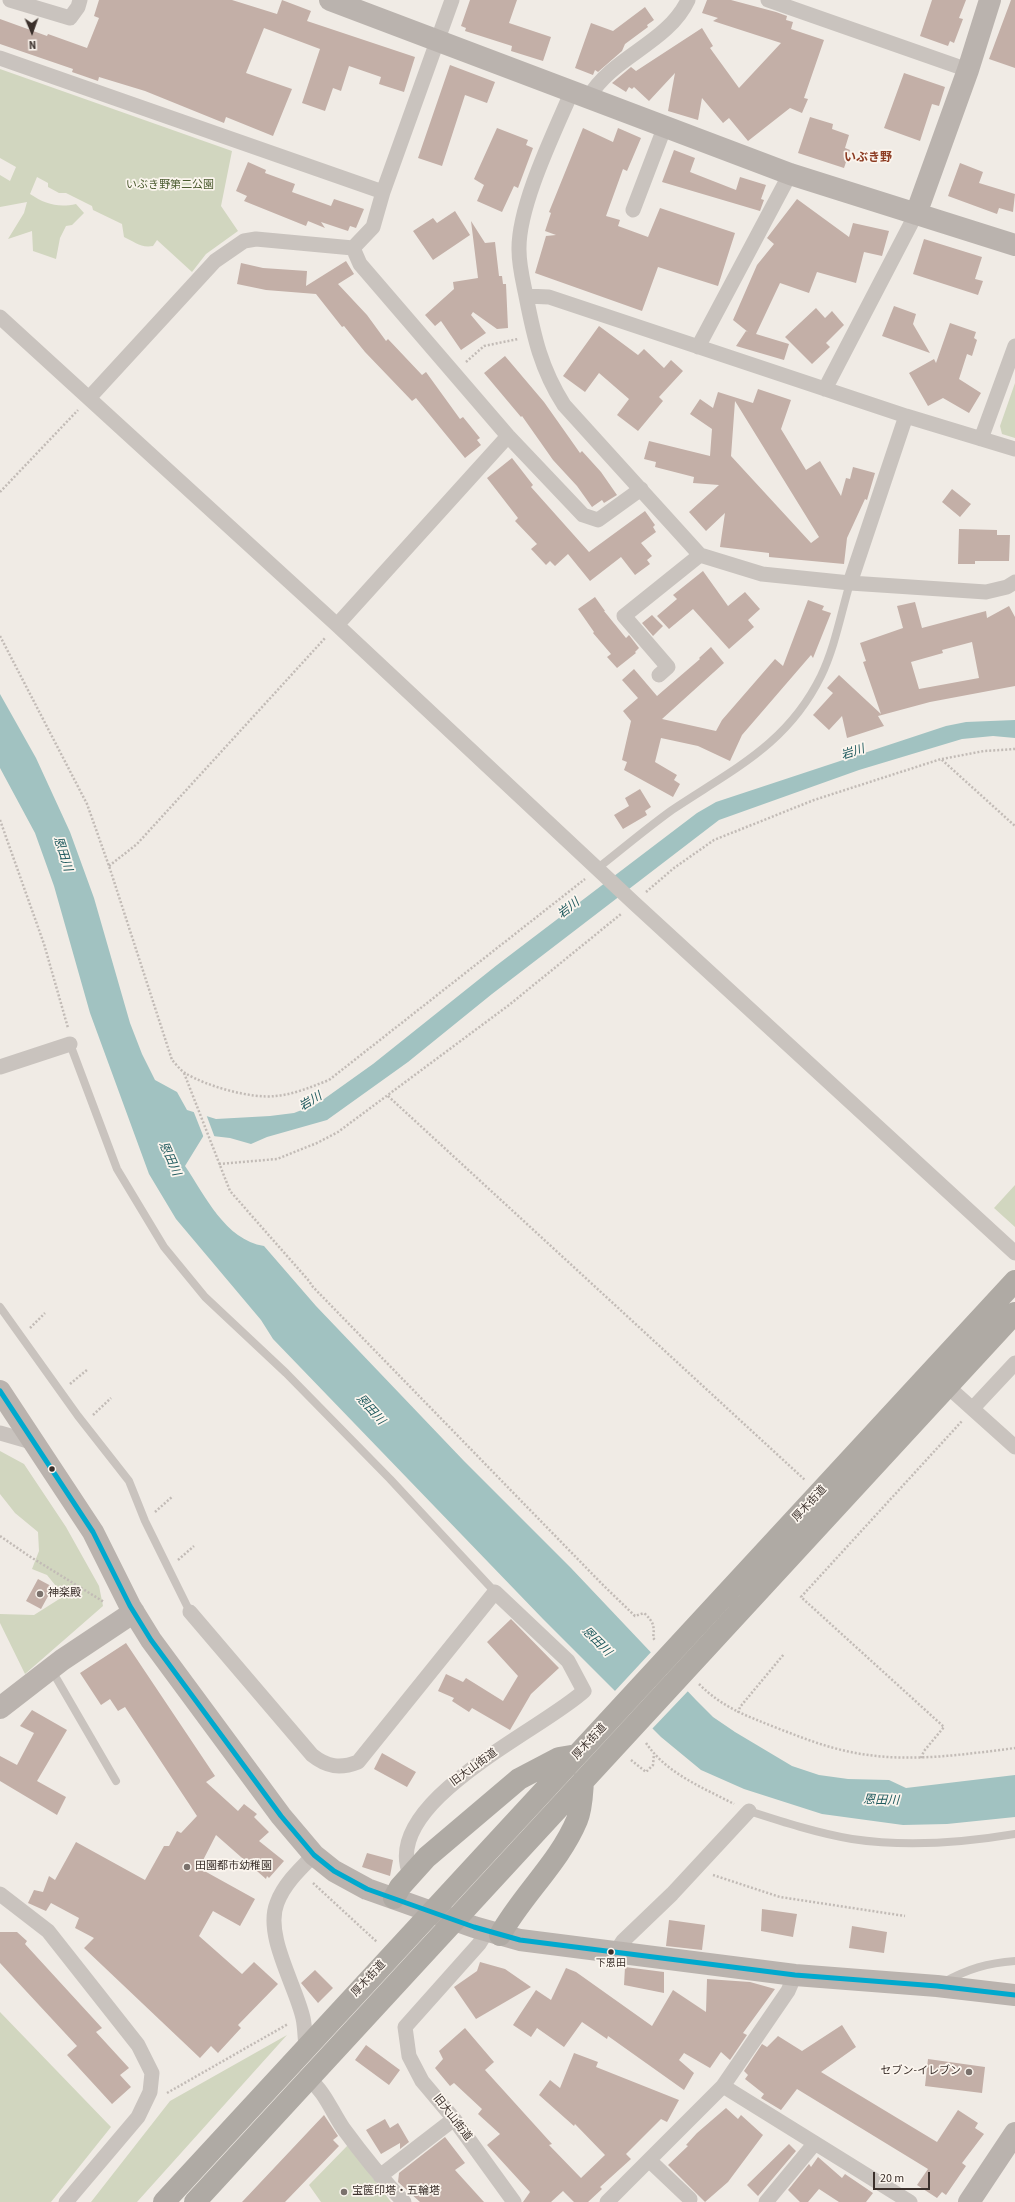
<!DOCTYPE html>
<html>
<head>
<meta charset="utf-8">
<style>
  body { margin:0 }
  #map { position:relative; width:1015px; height:2202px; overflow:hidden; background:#f0ebe5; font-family:"Source Sans 3",sans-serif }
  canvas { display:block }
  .north { position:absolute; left:12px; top:12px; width:40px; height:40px; -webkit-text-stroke:3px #fbf5ee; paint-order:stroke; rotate:178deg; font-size:11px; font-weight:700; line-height:16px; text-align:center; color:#3b302b }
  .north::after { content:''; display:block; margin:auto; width:14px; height:18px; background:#3b302b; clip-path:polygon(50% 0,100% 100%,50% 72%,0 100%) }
  .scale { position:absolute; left:873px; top:2172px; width:57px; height:18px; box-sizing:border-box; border:2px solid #3b302b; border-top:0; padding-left:5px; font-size:12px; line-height:14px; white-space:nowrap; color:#3b302b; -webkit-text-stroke:3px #fbf5ee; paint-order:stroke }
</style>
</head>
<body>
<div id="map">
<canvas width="1015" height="2202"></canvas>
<div class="north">N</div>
<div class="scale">20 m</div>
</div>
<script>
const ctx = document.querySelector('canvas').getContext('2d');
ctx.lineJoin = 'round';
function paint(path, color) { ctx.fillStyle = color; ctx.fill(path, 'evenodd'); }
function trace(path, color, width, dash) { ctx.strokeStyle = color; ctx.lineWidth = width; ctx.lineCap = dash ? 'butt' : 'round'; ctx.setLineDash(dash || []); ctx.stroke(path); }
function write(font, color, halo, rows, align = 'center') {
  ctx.font = font + ' "Source Sans 3","Noto Sans JP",sans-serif'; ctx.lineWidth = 3.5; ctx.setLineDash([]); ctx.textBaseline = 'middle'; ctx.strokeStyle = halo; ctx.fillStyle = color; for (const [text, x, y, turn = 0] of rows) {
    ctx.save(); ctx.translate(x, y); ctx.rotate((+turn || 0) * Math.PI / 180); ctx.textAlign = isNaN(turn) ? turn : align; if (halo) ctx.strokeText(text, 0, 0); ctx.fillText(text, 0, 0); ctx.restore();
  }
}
const green = new Path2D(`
  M0 69 232 151 221 206 238 231 206 254 192 272 157 240 153 246C140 248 135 242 124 237L122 224 93 210 92 206 66 193H59L48 187V183L37 177 30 194C45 204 58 208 76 204L84 213 72 225 66 226 60 238 56 259 33 251 32 231 8 239 24 213 27 202 0 207V175L10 181 16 167 0 158Z
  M1015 383V438L1002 434 1000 426Z
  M1015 1185V1227L994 1208Z
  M0 1451 24 1464 66 1527 99 1586 103 1606 25 1674 0 1623V1614L34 1615 64 1596 47 1575 32 1569 39 1551 38 1532 15 1513 0 1494Z
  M0 2012 111 2127 51 2202H0Z
  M287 2035 137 2202H91L170 2101Z
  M348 2145 391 2202H321L309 2185Z`);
const water = new Path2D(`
  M0 694 36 758 70 832 94 898 130 1023 142 1054 155 1080 177 1092 187 1110 216 1119 270 1116 294 1113 317 1104 373 1064 497 965 697 813 716 802 946 726 966 722 1015 720V738L993 736 962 739 859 770 719 820 492 994 408 1062 327 1120 267 1137 251 1144 230 1138 204 1135 185 1166C205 1195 225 1240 264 1246L316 1306 464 1461 571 1568 696 1700 713 1717 735 1732 792 1766 819 1775 848 1779 889 1780 906 1788 1015 1775V1817L947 1824 903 1825 822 1814 744 1789 701 1770 661 1737 543 1619 273 1339 261 1320 176 1219 149 1174 90 1013 54 886 35 833 0 768Z`);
const pier = new Path2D(`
  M193 1110 206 1114 215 1138H204Z
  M652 1651 689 1690 651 1730 614 1692Z`);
const building = new Path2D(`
  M99 0H232L277 14 282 0 311 11 307 21 415 57 404 92 379 84 381 77 349 66 341 91 333 88 325 111 302 103 320 49 264 28 246 73 292 89 273 136 226 117 224 123 145 91 99 77 98 81 72 72 73 69 0 44V19L47 36 48 34 87 48 99 18 94 16Z
  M470 0H517L509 23 551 37 543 61 511 51 512 46 465 31 466 28 461 26Z
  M707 0H731L776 12 787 16 786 20 793 22 791 29 824 40 804 98 808 99 802 113 790 108 748 141 729 118 723 123 702 98 698 120 668 111 675 73 649 101 634 87 632 89 629 87 626 92 612 83 631 67 636 71 702 28 713 46 710 48 739 88 781 43 713 21 718 18 702 13Z
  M932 0H966L959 18 963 19 954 43 950 41 948 46 920 36Z
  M1011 0H1015V68L989 59Z
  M645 7 654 20 647 25 648 27 625 44 622 51 598 72 595 70 593 75 575 68 591 23 613 31Z
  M450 65 495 82 487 103 465 95 442 166 418 158Z
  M904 73 945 87 939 106 932 104 920 141 884 128Z
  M810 117 833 124 832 129 849 135 845 148 850 150 844 168 798 153Z
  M497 128 528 140 526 145 533 148 518 188 514 186 502 212 477 201 484 185 474 179Z
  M583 128 613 142 618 128 641 138 627 171 623 169 606 216 620 220 618 226 648 237 660 208 735 233 718 286 658 267 642 311 535 273 546 236 556 235 545 231 551 213 549 212Z
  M674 150 695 158 690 172 736 190 740 177 766 185 761 199 764 200 760 211 662 182Z
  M248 162 266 170 265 173 295 184 292 192 331 206 334 199 364 209 356 228 350 226 348 231 321 222 325 228 308 221 306 226 244 201 247 196 236 191Z
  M960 163 983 172 979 183 1015 194 1013 212 999 208 997 214 948 196Z
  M797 199 849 237 853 223 889 231 882 256 864 252 856 283 817 272 809 293 780 283 756 334 789 344 784 360 736 346 746 331 748 332 733 320 757 265 774 244 767 238Z
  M455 211 470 235 433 260 413 231 433 218 437 223Z
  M471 221 485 243 495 242 499 276H502L503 284H506L508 328 497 329 473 312 471 315 486 333 461 350 441 321 435 326 425 315 454 289 453 282 478 278Z
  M924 239 982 257 975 279 983 281 978 295 913 274Z
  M346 261 354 274 338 284 367 315 386 341 388 339 422 375 426 372 460 419 463 417 480 438 477 440 481 445 465 458 416 398 412 401 365 352 344 326 342 327 316 294 266 290 237 284 241 263 263 268 307 271 306 286Z
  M894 306 916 314 913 324 930 353 882 336Z
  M816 308 825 318 832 311 844 325 826 343 830 347 812 364 785 337Z
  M950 323 976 332 974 338 977 340 972 356 967 354 959 379 981 393 969 413 943 398 928 406 909 373 934 359 936 363Z
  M599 326 638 355 644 349 664 368 671 360 683 371 659 397 663 401 638 431 617 415 629 399 599 373 585 392 563 376Z
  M505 356 544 402 580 453 582 451 601 472 617 495 604 503 602 500 592 507 577 486 553 460 522 416 521 417 484 373Z
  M758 389 791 400 781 429 806 470 820 461 841 496 846 478 850 479 853 467 875 473 867 500 865 499 847 538 844 564 769 557V553L720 547 725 513 706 531 689 512 719 485 693 483 694 477 655 467 656 462 644 459 649 441 710 456 712 429 690 414 700 399 713 408 718 392 753 403ZM735 401 819 537 811 543 731 456Z
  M512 458 533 485 531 487 589 552 645 511 655 525 653 527 656 532 641 543 652 556 647 560 650 564 635 575 621 557 590 581 568 554 555 566 550 561 546 565 531 549 537 544 515 521 518 518 487 478Z
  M952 489 971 504 960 517 942 502Z
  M959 529 997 530V535H1010L1009 561H975V564H958Z
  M703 571 728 606 745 592 760 609 748 620 754 627 729 649 693 609 669 629 657 616 677 599 673 595Z
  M595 597 605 611H604L626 638 629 635 639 648 635 652 636 653 617 668 607 657 611 654 593 633 594 632 578 609Z
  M808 600 824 606 822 610 831 613 813 658 811 655 742 735 730 761 698 746 661 738 655 762 677 775 674 780 680 784 673 797 624 770 627 762 622 760 631 721 623 711 638 698 622 680 634 669 657 696 700 659 699 658 711 647 724 663 662 719 716 731 722 720 775 659 783 666Z
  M915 602 922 628 986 611 987 618 1009 606 1015 617V686L930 702 878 716 884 726 847 738 842 716 829 730 813 715 833 693 827 688 839 675 881 714 863 662 866 661 860 643 903 628 897 606ZM972 642 979 678 919 689 911 662 943 653 942 650Z
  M652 615 663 626 653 636 642 623Z
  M640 789 651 807 645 811 647 815 623 829 614 815 629 806 625 798Z
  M38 1579 53 1587 41 1609 26 1601Z
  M511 1619 559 1668 531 1694 510 1730 472 1708 469 1712 452 1701 454 1698 438 1691 446 1674 463 1682 466 1678 503 1701 518 1676 487 1642Z
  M126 1643 215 1776 206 1782 238 1811 244 1804 257 1814 254 1817 269 1832 259 1841 284 1861 269 1878 267 1876 266 1879 216 1835 199 1868 255 1899 240 1926 213 1911 199 1936 242 1974 254 1962 278 1984 238 2025 241 2028 218 2053 211 2046 200 2058 84 1948 94 1938 75 1928 79 1918 51 1903 46 1911 28 1903 34 1890 43 1892 49 1876 55 1880 76 1842 145 1880 164 1846H169L177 1831 181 1833 197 1816 125 1707 118 1711 110 1699 101 1705 80 1673Z
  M32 1710 67 1730 37 1781 66 1797 57 1815 0 1781V1756L17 1765 34 1733 20 1726Z
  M382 1753 416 1772 407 1787 374 1769Z
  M367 1853 393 1860 390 1876 362 1867Z
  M762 1909 797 1914 793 1937 761 1931Z
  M669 1920 705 1925 702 1950 666 1946Z
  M852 1926 887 1932 884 1953 849 1948Z
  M0 1932H17L27 1941 25 1944 102 2028 96 2032 129 2068 120 2075 131 2087 112 2104 67 2055 77 2046 0 1963Z
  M480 1962 505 1969 531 1987 476 2019 454 1987 477 1971Z
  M625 1967 664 1972V1993L624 1985Z
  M566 1968 576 1972 652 2026 673 1990 706 2012 707 1979 750 1982 775 1989 743 2033 747 2035 730 2060 721 2052 710 2068 684 2053 679 2060 694 2073 684 2090 608 2036 607 2039 582 2022 564 2047 537 2028 531 2037 513 2025 536 1990 551 2000Z
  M315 1970 333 1988 318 2003 301 1983Z
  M842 2025 856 2047 821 2072 937 2142 958 2110 978 2123 975 2128 984 2134 962 2163 966 2166 946 2195 942 2192 937 2198 917 2185 928 2169 797 2089 781 2110 761 2098 764 2094 745 2079 748 2075 744 2071 762 2044 767 2047 778 2036 802 2051Z
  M465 2028 494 2062 485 2070 552 2144 549 2145 581 2178 605 2155 575 2124 574 2126 539 2095 550 2080 560 2088 574 2053 598 2062 596 2067 679 2100 667 2122 661 2119 626 2154 631 2159 600 2187 602 2189 588 2202H574L563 2191 551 2202H523L530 2192 487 2145 500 2134 478 2114 482 2109 454 2083 450 2086 435 2068 443 2059 439 2051Z
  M366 2045 400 2070 389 2085 355 2060Z
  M928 2059 985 2067 982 2093 925 2086Z
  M726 2108 738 2119 741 2115 763 2135 728 2182 705 2202 668 2165 688 2146 686 2145 697 2133Z
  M324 2115 338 2136 333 2140 339 2146 285 2202H242Z
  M385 2119 390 2128 398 2123 409 2142 400 2149V2143L381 2154 366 2130Z
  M445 2137 465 2163 455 2170 484 2202H420L398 2182 399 2173Z
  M789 2144 796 2151 758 2196 747 2185Z
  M818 2157 842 2178 845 2174 873 2193 866 2202H839L819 2189 808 2202H800L788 2190 809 2164 811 2167Z`);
const path = new Path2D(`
  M466 362 484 346 518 339
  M0 492 78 410
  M0 636 87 804 109 866 172 1060C176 1064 180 1070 185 1073 206 1086 251 1099 276 1096 295 1094 311 1087 329 1080L585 879
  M942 759 984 751 1015 749
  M0 820 44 944 68 1028
  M109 866 137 844 326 637
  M646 892 674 868 714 840 814 800 941 759 1015 826
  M184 1073 230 1191 309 1281 313 1287 603 1585 635 1616 644 1613C653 1621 655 1626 653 1638L656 1641
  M388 1096 805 1480
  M219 1164 277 1159 317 1143 338 1132 509 1005 621 914
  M30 1328 45 1313
  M70 1384 88 1369
  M93 1415 111 1398
  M155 1512 173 1496
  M0 1536 29 1556 104 1602
  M178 1560 194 1546
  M699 1684C723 1708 747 1716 777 1728 800 1737 823 1746 846 1751 902 1764 959 1755 1015 1748
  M738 1713 740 1707 784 1654
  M646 1743C667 1774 702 1787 734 1804
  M921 1758 924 1751 944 1727 801 1597 962 1421
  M631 1760 646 1772 653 1765 654 1754
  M713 1875 780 1897 905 1916
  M313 1883 377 1942
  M167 2093 288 2024`);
const lane = new Path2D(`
  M598 868C622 849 647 828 672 810 733 769 787 745 821 676 835 647 841 613 850 583
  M70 1044 117 1169 164 1247 205 1297 286 1373 390 1479 495 1592
  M0 1307 78 1416 129 1481 145 1521 190 1612
  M51 1669 116 1781
  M749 1811C783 1822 817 1833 852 1839 905 1847 962 1843 1015 1834
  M944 1982C968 1969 987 1963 1015 1961`);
const street = new Path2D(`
  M10 0 70 18 78 7 80 0
  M768 0 968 70
  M0 58 383 192
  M572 91C554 133 518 206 519 250 519 266 523 281 526 296L549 297 906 416 1015 449
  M589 97C612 57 668 43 688 0
  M633 210 665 126
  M353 248 360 264 508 436 583 515 598 520 641 489
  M353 248 373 227 383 192 452 0
  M526 296C534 337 541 369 564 405L700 555 762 574 850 583 986 592 1007 587 1015 582
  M0 317 337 625 634 903 1015 1253
  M698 347 790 174
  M825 389 916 214
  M89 398 215 261 244 241 256 239 353 248
  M981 439 1015 346
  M850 583 906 416
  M337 625 508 436
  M659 675 668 667 624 616 700 555
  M0 1067 70 1044
  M947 1386 1015 1447
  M973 1408 1015 1363
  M0 1433 35 1443
  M190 1612 312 1755C327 1767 340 1769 358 1762L495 1592 568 1661 584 1691C542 1730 380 1802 410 1874
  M0 1894 48 1931 138 2045 152 2073 150 2092 138 2117 66 2202
  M487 1931 479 1944 405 2027 409 2056 422 2081 454 2119 514 2202
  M615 1953 623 1941 672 1894 749 1811
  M306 2048C305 2038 305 2027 303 2018 296 1986 264 1935 277 1903 284 1884 300 1869 314 1855
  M308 2078C325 2092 331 2110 343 2128 362 2154 382 2179 404 2202
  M723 2086 910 2202
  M650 2161 690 2199
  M380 2176 454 2119
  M607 2202 723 2086 788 1991 795 1975
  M766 2202 815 2143`);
const secondary = new Path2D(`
  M330 0 790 174 1015 245
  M916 214 968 70 990 0
  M0 1391 93 1532 130 1606 151 1640 281 1816 314 1855 334 1871 367 1889 474 1927 520 1940 795 1975 937 1986 1015 1995
  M0 1708 62 1660 134 1612
  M969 2202 1015 2133`);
const highway = new Path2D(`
  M394 1898 400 1887 427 1857 519 1779 559 1758 577 1755
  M500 1935C522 1895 559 1863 577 1820 582 1808 582 1794 583 1781
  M164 2202 1015 1281
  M195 2202 1015 1313`);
const bus1 = new Path2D(`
  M0 1391 93 1532 130 1606 151 1640 281 1816 314 1855 334 1871 367 1889 474 1927 520 1940 795 1975 937 1986 1015 1995`);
const markers = [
  [52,1469,3.5,"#3b302b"],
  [40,1594,4,"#7a716c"],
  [187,1867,4,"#7a716c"],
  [611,1952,3.5,"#3b302b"],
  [969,2072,4,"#7a716c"],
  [344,2192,4,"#7a716c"]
];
const busNames = [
  ["下恩田",611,1964]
];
const parkNames = [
  ["いぶき野第二公園",170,186]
];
const streetNames = [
  ["厚木街道",810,1504,-47],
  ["厚木街道",590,1742,-47],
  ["旧大山街道",474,1768,-36],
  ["厚木街道",369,1979,-47],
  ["旧大山街道",452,2118,52]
];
const poiNames = [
  ["神楽殿",48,1594],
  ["田園都市幼稚園",195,1867],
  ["セブン-イレブン",961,2072,"right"],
  ["宝篋印塔・五輪塔",352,2192]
];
const neighbourhoodNames = [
  ["いぶき野",868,158]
];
const waterNames = [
  ["岩川",853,753,-18],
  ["恩田川",62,854,72],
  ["岩川",569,909,-38],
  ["岩川",311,1102,-31],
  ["恩田川",169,1159,66],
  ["恩田川",370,1410,48],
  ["恩田川",596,1642,45],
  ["恩田川",881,1801,2]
];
paint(green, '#d1d6bf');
paint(water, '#a1c2c1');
paint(pier, '#f0ebe5');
paint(building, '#c3afa7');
trace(path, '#c2bbb6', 2.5, [2, 2]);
trace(lane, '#c9c3be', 8);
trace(street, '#c9c3be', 15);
trace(secondary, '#bab3ae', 22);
trace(highway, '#afaaa4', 22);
trace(bus1, '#00a9ce', 5);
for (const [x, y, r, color] of markers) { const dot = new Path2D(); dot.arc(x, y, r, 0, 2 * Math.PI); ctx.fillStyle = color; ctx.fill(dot); trace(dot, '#fbf5ee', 1.5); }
write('10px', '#3b302b', '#fbf5ee', busNames);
write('11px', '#4a5a2e', '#fbf5ee', parkNames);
write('11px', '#3b302b', '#fbf5ee', streetNames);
write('11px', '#3b302b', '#fbf5ee', poiNames, 'left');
write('bold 12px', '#8c3b22', '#fbf5ee', neighbourhoodNames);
write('italic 12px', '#1f5a5e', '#fbf5ee', waterNames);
</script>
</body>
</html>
